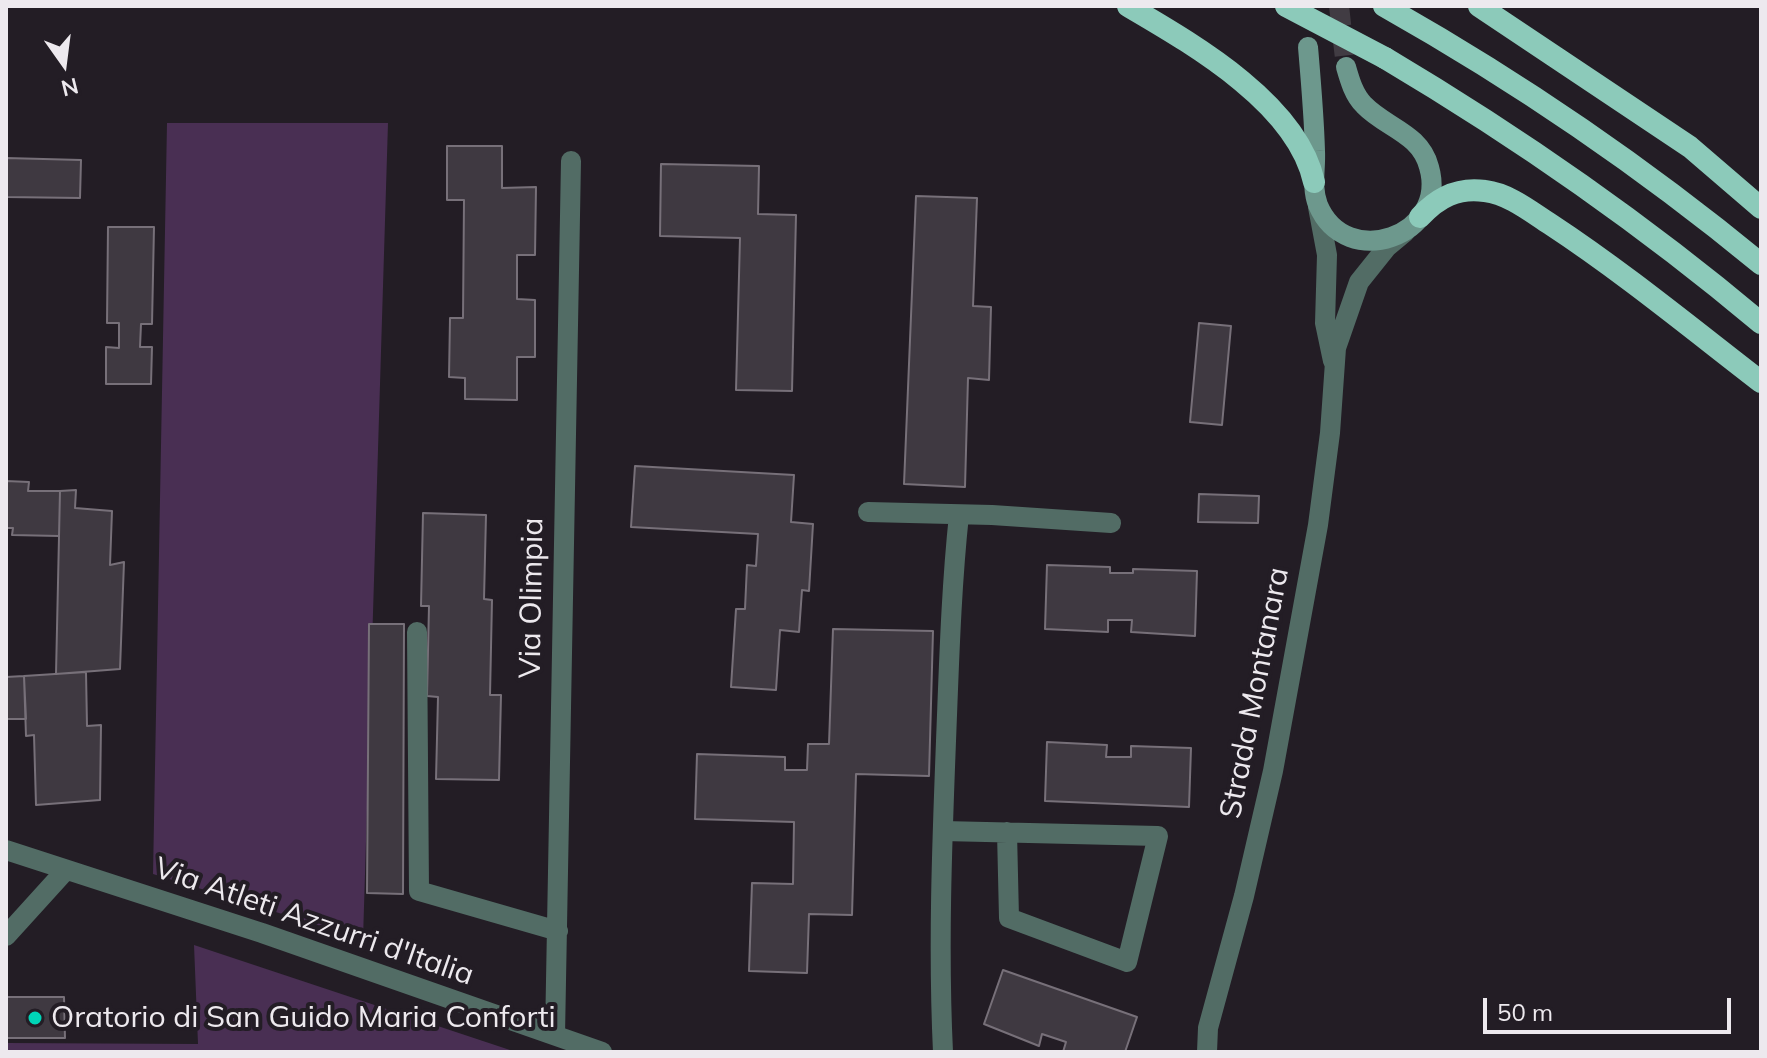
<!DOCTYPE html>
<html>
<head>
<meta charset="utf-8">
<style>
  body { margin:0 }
  #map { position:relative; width:1767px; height:1058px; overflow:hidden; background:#231d25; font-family:Mulish,sans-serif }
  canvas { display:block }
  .frame { position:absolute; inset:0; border:8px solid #ede9ee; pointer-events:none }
  .north { position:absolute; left:24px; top:24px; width:80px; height:80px; -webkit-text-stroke:6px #231d25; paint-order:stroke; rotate:166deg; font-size:22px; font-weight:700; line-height:32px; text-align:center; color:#ede9ee }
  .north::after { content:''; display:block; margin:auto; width:28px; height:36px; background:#ede9ee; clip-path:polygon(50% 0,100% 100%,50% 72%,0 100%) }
  .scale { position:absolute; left:1483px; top:998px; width:248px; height:36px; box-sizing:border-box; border:4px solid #ede9ee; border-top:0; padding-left:10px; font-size:24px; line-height:28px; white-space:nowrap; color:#ede9ee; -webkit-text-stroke:6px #231d25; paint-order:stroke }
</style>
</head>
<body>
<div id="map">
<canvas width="1767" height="1058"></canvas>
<div class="frame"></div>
<div class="north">N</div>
<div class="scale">50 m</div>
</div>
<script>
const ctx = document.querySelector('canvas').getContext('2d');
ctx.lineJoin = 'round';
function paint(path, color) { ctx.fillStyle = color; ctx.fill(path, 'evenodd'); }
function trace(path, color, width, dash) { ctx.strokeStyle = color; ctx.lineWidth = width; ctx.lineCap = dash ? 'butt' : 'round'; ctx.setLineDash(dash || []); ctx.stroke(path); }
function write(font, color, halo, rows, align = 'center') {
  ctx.font = font + ' Mulish,sans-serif'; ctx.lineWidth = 8; ctx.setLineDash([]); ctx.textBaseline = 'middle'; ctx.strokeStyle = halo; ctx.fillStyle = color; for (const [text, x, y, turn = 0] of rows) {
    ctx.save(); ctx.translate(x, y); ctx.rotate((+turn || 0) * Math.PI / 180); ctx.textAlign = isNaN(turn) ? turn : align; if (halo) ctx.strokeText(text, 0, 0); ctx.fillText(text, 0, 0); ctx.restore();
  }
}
const green = new Path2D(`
  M167 123H388L363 939 153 874Z
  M194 945 516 1052H6V1043L198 1044Z`);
const building = new Path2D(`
  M447 146H502V188L536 187 535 255H517V299L535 300V357H517V400L465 399V378L449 377 450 318H463L464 200H447Z
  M6 158 81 160 80 198 6 197Z
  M661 164 759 166 758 214 796 215 792 391 736 390 740 238 660 236Z
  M916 196 977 198 973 306 991 307 989 380 968 378 965 487 904 484Z
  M108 227H154L152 324H141L140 347H152L151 384H106V347L119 348V323H107Z
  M1199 323 1231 326 1222 425 1190 422Z
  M635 466 794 475 791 522 813 524 809 591 802 590 799 632 780 630 776 690 731 687 736 609H745L747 565 756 566 758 534 631 527Z
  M6 481 29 482 28 491H60L59 536 12 535 13 528H6Z
  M76 490 75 508 112 511 110 565 124 562 120 669 56 674 60 491Z
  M1199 494 1259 496 1258 523 1198 522Z
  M423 513 486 515 484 599 492 600 490 695H501L499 780 436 779 438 697 427 696 429 606H421Z
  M1047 565 1110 567V573H1133V569L1197 571 1195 636 1131 632 1132 620H1108V632L1045 629Z
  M369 624H404L403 894 367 893Z
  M833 629 933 631 929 776 856 774 852 915 809 914 807 973 749 971 752 883 793 884 794 822 695 819 697 754 785 757V770H807L808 744H829Z
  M86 672 87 726 101 725 100 800 36 805 34 735 26 736 24 676Z
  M24 676 26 719H6V677Z
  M1047 742 1107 745 1106 757H1131V746L1191 748 1189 807 1045 801Z
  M1003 970 1137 1017 1125 1052H1063L1066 1042 1042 1034 1039 1046 984 1024Z
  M6 997H64L65 1038H6Z`);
const secondaryTunnel = new Path2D(`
  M1339 6 1346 67`);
const minor = new Path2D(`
  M868 512 992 515 1111 523
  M417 632 419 891 558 931
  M943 831 1158 836 1127 962 1009 918 1007 832
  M6 850 262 933 602 1052
  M6 936 65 871
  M555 1035 571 161
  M943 1052C938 948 942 845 946 741 949 666 951 590 959 515`);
const tertiary = new Path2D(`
  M1318 207 1327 255 1325 323 1333 361
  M1207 1052 1208 1028 1244 896 1273 771 1318 525 1330 433 1336 348 1359 282 1387 247 1405 232`);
const secondary = new Path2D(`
  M1308 47C1311 82 1314 116 1315 151 1316 169 1311 187 1318 205 1346 272 1449 236 1429 167 1420 133 1386 128 1364 105 1354 95 1350 81 1346 67`);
const trunk = new Path2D(`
  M1128 6C1191 43 1297 103 1314 182
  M1384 6C1517 81 1643 167 1761 264
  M1479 6 1690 147 1761 208
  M1385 58C1518 137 1643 224 1761 323
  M1420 217C1438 197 1458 187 1485 191 1509 194 1530 211 1550 224 1623 272 1691 328 1761 382`);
const trunkBridge = new Path2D(`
  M1286 6 1385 58`);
const markers = [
  [35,1018,8,"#00d5b7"]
];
const streetNames = [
  ["Via Olimpia",532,598,-89],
  ["Strada Montanara",1255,693,-79],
  ["Via Atleti Azzurri d'Italia",314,922,19]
];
const poiNames = [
  ["Oratorio di San Guido Maria Conforti",51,1018]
];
paint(green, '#492f53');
paint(building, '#3f3941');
trace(building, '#777079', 2);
trace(secondaryTunnel, '#413c43', 20, [20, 10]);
trace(minor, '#526c65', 20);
trace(tertiary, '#526c65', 20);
trace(secondary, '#6d988d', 20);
trace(trunk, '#8ccaba', 22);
trace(trunkBridge, '#8ccaba', 22);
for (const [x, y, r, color] of markers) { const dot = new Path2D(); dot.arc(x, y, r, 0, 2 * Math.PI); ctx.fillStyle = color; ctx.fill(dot); trace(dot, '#231d25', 3); }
write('30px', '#ede9ee', '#231d25', streetNames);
write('30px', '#ede9ee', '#231d25', poiNames, 'left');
</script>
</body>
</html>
